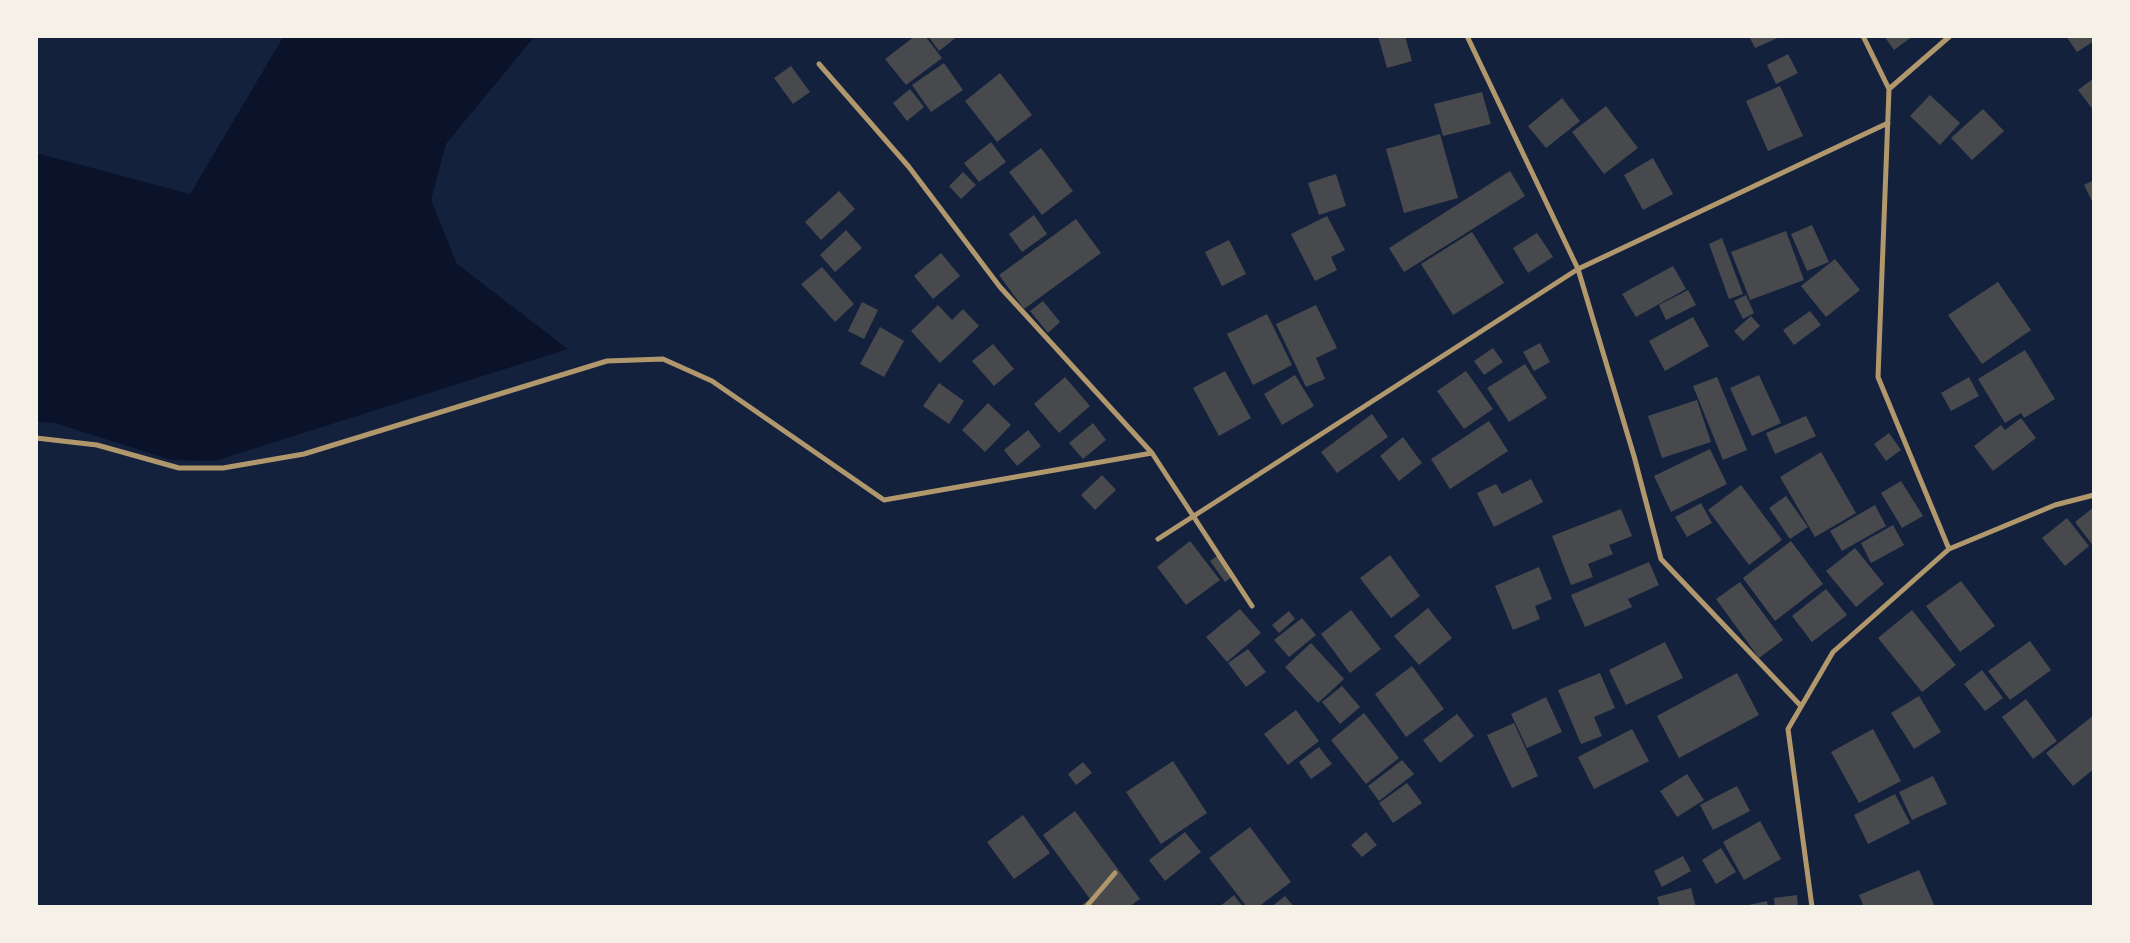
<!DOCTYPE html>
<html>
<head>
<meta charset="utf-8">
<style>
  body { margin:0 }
  #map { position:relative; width:2130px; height:943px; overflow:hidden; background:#14213d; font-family:Poppins,sans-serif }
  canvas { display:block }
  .frame { position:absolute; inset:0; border:38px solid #f6f1e7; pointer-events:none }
</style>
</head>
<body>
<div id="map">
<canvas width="2130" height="943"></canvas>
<div class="frame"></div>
</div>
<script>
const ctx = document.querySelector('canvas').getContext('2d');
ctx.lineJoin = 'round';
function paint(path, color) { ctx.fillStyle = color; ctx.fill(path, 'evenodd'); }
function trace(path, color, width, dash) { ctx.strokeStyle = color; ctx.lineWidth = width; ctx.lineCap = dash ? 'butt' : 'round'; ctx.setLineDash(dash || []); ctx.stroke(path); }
const water = new Path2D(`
  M280 36H535L446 144 431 200 457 264 568 349 215 461 171 460 55 423 36 422V153L190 194 282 39Z`);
const building = new Path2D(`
  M915 36H925L942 58 906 85 885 59Z
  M928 36H958L939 51Z
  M1378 36H1405L1412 61 1387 68Z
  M1749 36H1782L1755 48Z
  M1884 36H1913L1894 50Z
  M2066 36H2094V41L2077 52Z
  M1788 54 1798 73 1776 84 1767 65Z
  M944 63 963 90 931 112 912 85Z
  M791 66 810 92 793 104 774 78Z
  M1000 73 1032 115 997 142 965 101Z
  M2094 78V111L2078 90Z
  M1780 86 1803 136 1768 151 1746 101Z
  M910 89 924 107 907 121 893 103Z
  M1482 92 1491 124 1443 136 1434 104Z
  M1930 95 1960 123 1940 145 1910 116Z
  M1562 98 1580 121 1546 148 1528 126Z
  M1606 106 1638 148 1604 174 1572 132Z
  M1983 109 2004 131 1972 160 1951 138Z
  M1440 134 1458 198 1404 213 1386 149Z
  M991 142 1006 162 979 182 964 163Z
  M1041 148 1073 191 1042 215 1009 172Z
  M1653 158 1673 194 1643 210 1624 175Z
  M1510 171 1525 196 1404 272 1389 248Z
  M963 172 976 185 961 199 949 186Z
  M1336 174 1346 206 1319 215 1308 183Z
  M2094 180V205L2084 185Z
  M839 191 855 209 821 240 805 222Z
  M1034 215 1047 234 1022 252 1009 234Z
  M1327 216 1345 250 1331 257 1337 270 1315 281 1291 234Z
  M1076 219 1101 253 1024 309 999 275Z
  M1812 225 1829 262 1807 271 1791 234Z
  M846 230 862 248 835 272 820 255Z
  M1786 231 1804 280 1750 300 1731 252Z
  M1472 232 1504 283 1453 315 1421 264Z
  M1537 233 1553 257 1528 273 1513 248Z
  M1722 238 1743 294 1729 299 1709 244Z
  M1229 240 1246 274 1222 286 1205 252Z
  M941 253 960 276 933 299 914 276Z
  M1835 259 1860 290 1826 317 1801 286Z
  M1673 266 1686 289 1636 317 1622 294Z
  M822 267 854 304 835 322 801 284Z
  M1998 282 2031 330 1982 364 1948 315Z
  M1688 290 1696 305 1666 320 1659 305Z
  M1746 295 1754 313 1743 319 1734 301Z
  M1043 301 1060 322 1048 333 1030 311Z
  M862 302 878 310 864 339 848 331Z
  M938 305 952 320 963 309 979 326 940 363 911 331Z
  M1316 305 1337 348 1316 358 1325 379 1306 387 1276 324Z
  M1810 311 1821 325 1794 345 1783 330Z
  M1267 314 1292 365 1253 385 1227 334Z
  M1751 316 1760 326 1743 341 1734 331Z
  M1693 317 1709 346 1665 371 1649 341Z
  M880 327 904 341 884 377 860 364Z
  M1540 343 1550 362 1534 371 1523 352Z
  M993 344 1014 369 994 386 972 361Z
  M1493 348 1503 362 1484 375 1474 361Z
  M2025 350 2055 399 2024 418 2021 413 2005 423 1978 379Z
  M1525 364 1547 398 1509 422 1487 388Z
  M1225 371 1251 418 1219 436 1193 388Z
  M1466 371 1493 409 1464 429 1437 391Z
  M1295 375 1314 406 1282 425 1264 394Z
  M1759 375 1781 423 1752 436 1730 388Z
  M1065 377 1090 406 1059 433 1034 404Z
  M1717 377 1747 450 1723 460 1693 386Z
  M1969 377 1979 396 1951 411 1941 393Z
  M939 383 964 401 949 424 923 406Z
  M1697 400 1711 442 1662 458 1648 416Z
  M988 403 1011 425 985 452 962 430Z
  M1372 414 1388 437 1337 473 1321 452Z
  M1806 416 1816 436 1775 454 1766 433Z
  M2021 418 2036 438 1993 471 1974 446 2001 425 2005 430Z
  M1489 421 1508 451 1450 489 1431 459Z
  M1093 423 1106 440 1083 459 1069 443Z
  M1028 430 1041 446 1017 466 1004 450Z
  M1889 433 1901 450 1886 461 1874 444Z
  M1403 437 1422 463 1399 481 1380 456Z
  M1710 449 1727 484 1671 512 1654 476Z
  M1821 452 1856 513 1815 537 1780 477Z
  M1102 475 1116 490 1095 510 1081 495Z
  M1531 479 1543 502 1494 527 1477 493 1496 484 1502 494Z
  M1901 481 1923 516 1902 528 1881 493Z
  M1741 485 1782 540 1749 565 1708 510Z
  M1786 496 1808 527 1790 539 1769 508Z
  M1701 503 1712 523 1687 537 1675 517Z
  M1875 505 1886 526 1842 551 1830 531Z
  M2094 507V547L2075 522Z
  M1621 509 1632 536 1609 545 1613 554 1588 564 1593 577 1571 585 1552 536Z
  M2067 518 2089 546 2065 566 2042 538Z
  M1893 525 1904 545 1871 563 1861 543Z
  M1190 541 1220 580 1186 605 1157 567Z
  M1791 541 1823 584 1775 621 1743 578Z
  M1855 548 1884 584 1856 607 1826 571Z
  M1220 554 1234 575 1225 582 1210 561Z
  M1390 555 1420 596 1391 618 1360 578Z
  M1649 562 1659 585 1628 599 1632 607 1585 627 1571 595Z
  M1539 567 1552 599 1535 606 1540 619 1513 630 1495 586Z
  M1961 581 1995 626 1960 652 1926 606Z
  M1740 582 1783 640 1759 658 1716 599Z
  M1826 589 1847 615 1812 642 1792 616Z
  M1428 608 1452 638 1419 665 1394 636Z
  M1240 609 1261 633 1227 662 1206 637Z
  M1351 610 1381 649 1350 673 1321 634Z
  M1912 610 1956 665 1922 692 1878 638Z
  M1289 611 1295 619 1279 633 1272 625Z
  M1302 618 1316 635 1289 657 1274 640Z
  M2030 641 2051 670 2010 700 1988 671Z
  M1665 642 1683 678 1626 705 1609 670Z
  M1311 643 1344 679 1318 703 1285 667Z
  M1248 649 1266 672 1246 687 1228 663Z
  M1412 666 1444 709 1406 737 1375 694Z
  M1982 670 2003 698 1985 711 1964 684Z
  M1600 673 1615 708 1594 717 1602 736 1581 744 1558 690Z
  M1737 673 1759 715 1679 758 1657 716Z
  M1342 686 1360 707 1340 724 1322 702Z
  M1919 696 1941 732 1914 749 1891 713Z
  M1546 697 1562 732 1527 748 1511 714Z
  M2026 699 2057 741 2033 759 2002 717Z
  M1296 710 1319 741 1288 765 1264 734Z
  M1364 713 1399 758 1366 784 1331 740Z
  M1457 714 1474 736 1440 763 1423 740Z
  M2094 715V769L2073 786 2046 753Z
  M1514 723 1538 776 1512 788 1487 735Z
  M1632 729 1649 761 1594 789 1578 757Z
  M1873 729 1901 781 1859 803 1831 752Z
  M1319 747 1332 764 1311 779 1299 762Z
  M1402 760 1414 774 1379 801 1368 786Z
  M1173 761 1207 813 1161 844 1126 792Z
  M1083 762 1092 773 1076 785 1068 774Z
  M1687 774 1704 800 1677 817 1660 791Z
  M1933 776 1947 804 1912 820 1899 792Z
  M1407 783 1422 803 1393 823 1379 803Z
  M1737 786 1750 811 1713 830 1700 805Z
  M1895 794 1910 823 1868 844 1854 815Z
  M1075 811 1140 899 1129 907H1079L1090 899 1043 835Z
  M1023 815 1050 853 1014 879 987 842Z
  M1760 821 1781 859 1744 880 1723 842Z
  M1250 827 1291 882 1258 907H1247L1209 858Z
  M1185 832 1201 852 1165 881 1149 860Z
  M1366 832 1377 845 1362 857 1351 845Z
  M1721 848 1736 872 1716 884 1702 860Z
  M1683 856 1691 871 1662 887 1654 871Z
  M1919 870 1935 907H1864L1859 895Z
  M1691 888 1696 907H1660L1657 897Z
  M1234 895 1243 907H1219Z
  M1797 895 1798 907H1775L1774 898Z
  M1285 896 1294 907H1271Z
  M1767 901 1768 907H1744V906Z`);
const minor = new Path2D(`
  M1467 36 1578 269 1634 456 1661 559 1801 706
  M1863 36 1889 89
  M819 64 909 167 1000 287 1152 453 1252 606
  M36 438 97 445 179 468H223L304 454 607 361 663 359 712 381 884 500 1152 453
  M1158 539 1578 269 1888 123
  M1949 549 1878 377 1889 89 1950 36
  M1086 907 1115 873
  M1812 907 1788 729 1833 652 1949 549 2055 505 2094 495`);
paint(water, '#0b132b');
paint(building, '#48494c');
trace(minor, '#b1986c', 5);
</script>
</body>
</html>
